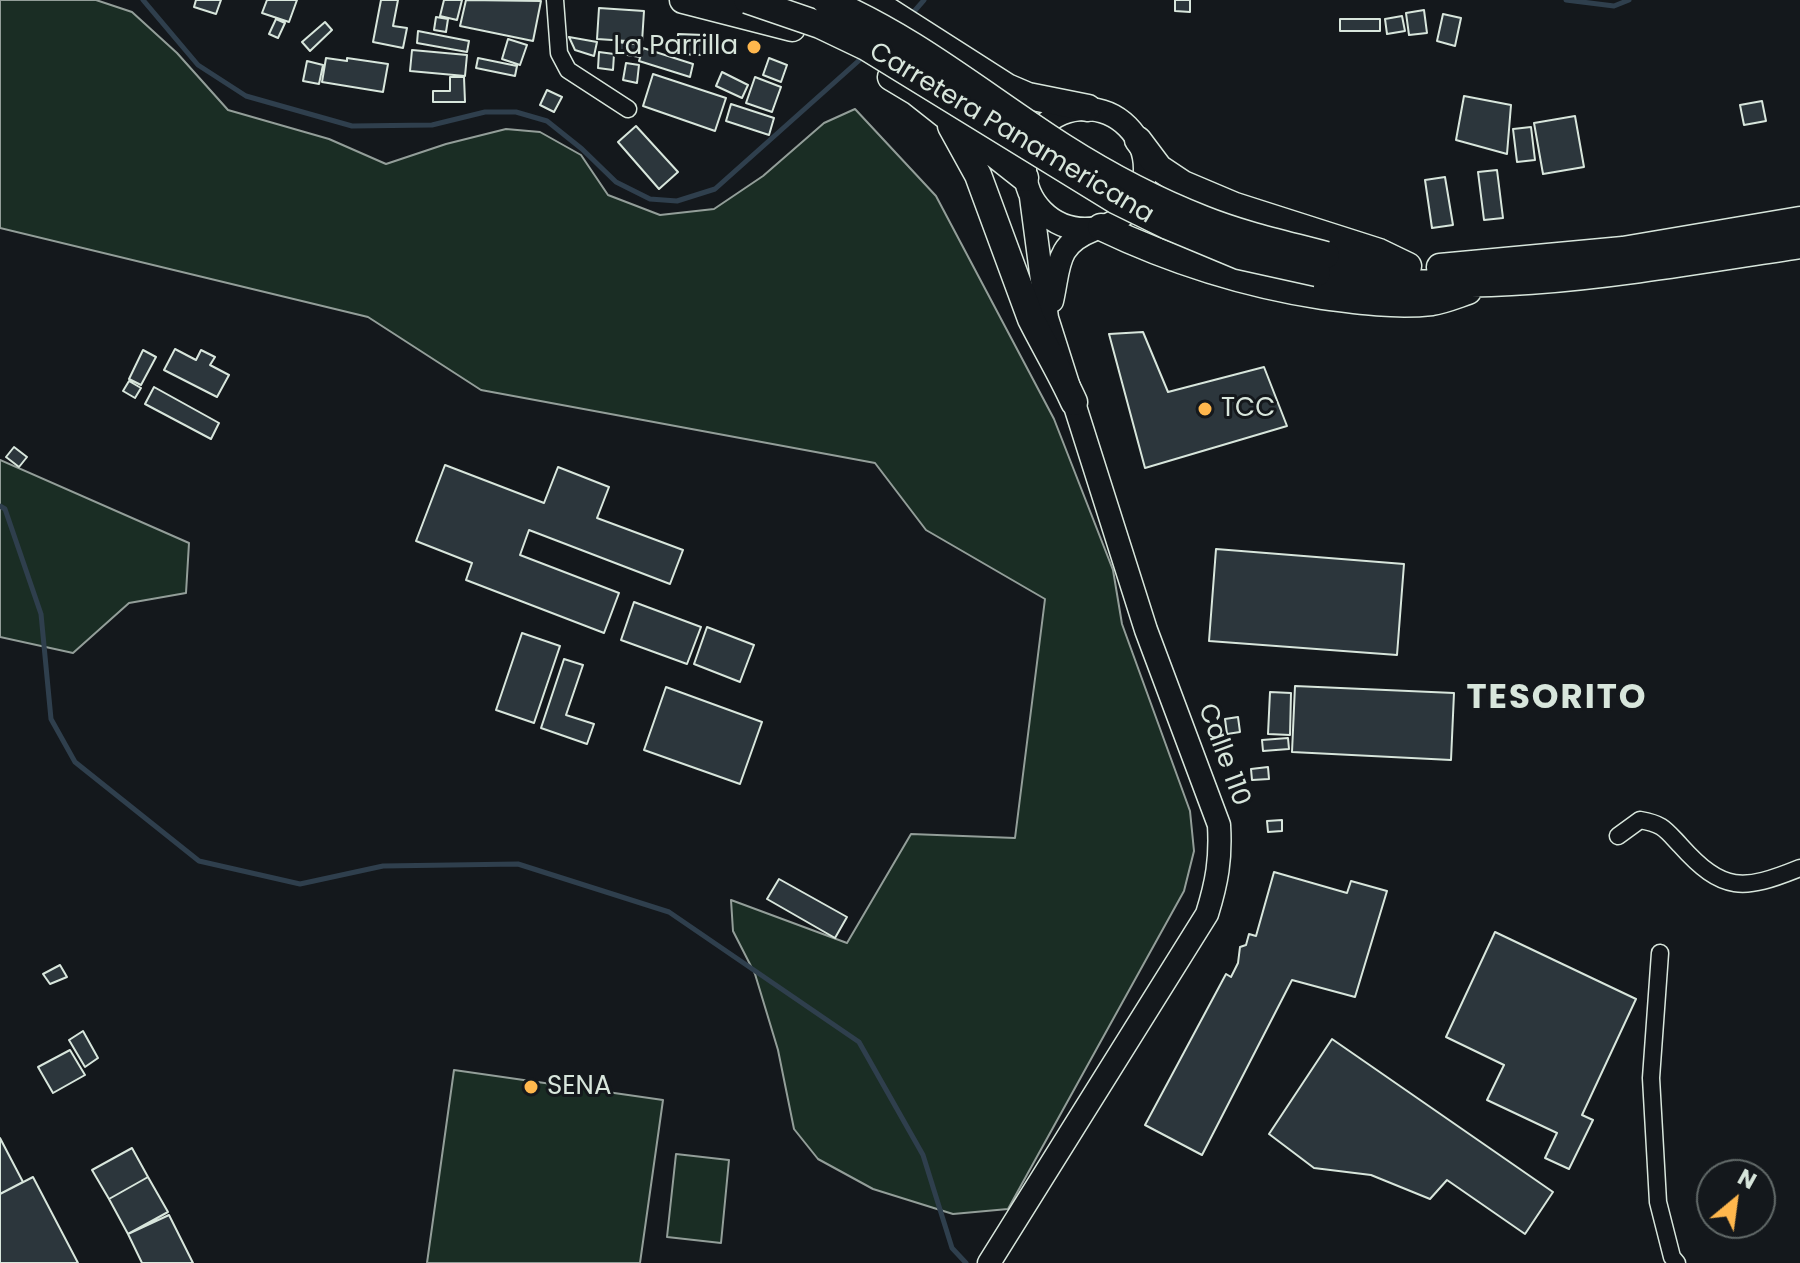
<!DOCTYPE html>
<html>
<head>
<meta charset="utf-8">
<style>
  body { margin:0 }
  #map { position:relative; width:1800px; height:1263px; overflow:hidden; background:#14181c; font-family:Poppins,sans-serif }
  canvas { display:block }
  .north { position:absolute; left:1696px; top:1159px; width:80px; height:80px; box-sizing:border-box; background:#14181c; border:2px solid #626a69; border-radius:50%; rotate:29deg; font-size:22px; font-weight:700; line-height:32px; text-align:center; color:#d8e6dc }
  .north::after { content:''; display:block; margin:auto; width:28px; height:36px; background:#ffb74d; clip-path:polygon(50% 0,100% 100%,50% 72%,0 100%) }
</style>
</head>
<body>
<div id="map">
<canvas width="1800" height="1263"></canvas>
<div class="north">N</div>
</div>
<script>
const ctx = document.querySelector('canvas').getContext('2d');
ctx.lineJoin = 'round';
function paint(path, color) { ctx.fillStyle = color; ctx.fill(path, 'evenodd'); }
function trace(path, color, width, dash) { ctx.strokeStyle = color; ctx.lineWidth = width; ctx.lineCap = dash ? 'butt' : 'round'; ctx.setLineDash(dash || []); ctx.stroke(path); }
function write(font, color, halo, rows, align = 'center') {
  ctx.font = font + ' Poppins,sans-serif'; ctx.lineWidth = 6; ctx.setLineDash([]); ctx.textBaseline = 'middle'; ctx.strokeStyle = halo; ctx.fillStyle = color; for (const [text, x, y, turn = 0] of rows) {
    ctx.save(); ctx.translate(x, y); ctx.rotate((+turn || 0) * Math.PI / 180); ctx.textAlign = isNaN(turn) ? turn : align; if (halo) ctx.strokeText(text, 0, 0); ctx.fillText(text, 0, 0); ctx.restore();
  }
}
const green = new Path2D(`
  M0 0H96L132 12 177 53 228 110 329 139 386 164 446 144 506 129 540 132 581 155 608 195 660 215 714 209 763 176 824 123 855 109 936 196 1054 419 1113 570 1122 624 1190 811 1194 851 1184 891 1008 1209 953 1214 873 1189 818 1159 794 1129 778 1050 755 974 733 931 731 900 847 943 911 834 1015 838 1045 599 926 530 875 463 481 390 368 317 0 228Z
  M0 460 189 543 186 593 129 603 73 653 0 637Z
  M454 1070 663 1100 640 1263H427Z
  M676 1154 729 1160 721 1243 667 1237Z`);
const stream = new Path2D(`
  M143 0 198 65 246 96 352 126 432 125 485 112H516L547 121 582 149 616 182 650 199 677 201 715 189 864 56
  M1566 0 1614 6 1629 0
  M911 15 924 0
  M0 506 5 509 41 614 51 719 75 762 199 861 300 884 383 866 518 864 669 912 859 1042 923 1155 952 1248 966 1263`);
const building = new Path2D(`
  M196 0H221L216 14 194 7Z
  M267 0H297L289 22 262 13Z
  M381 0H398L393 26 407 28 403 48 373 42Z
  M444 0H462L457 20 440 16Z
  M466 0 541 1 533 41 460 26Z
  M1175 0H1190V12L1175 11Z
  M599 8 644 11 642 42 597 39Z
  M1424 10 1427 33 1409 35 1406 13Z
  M1443 14 1461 18 1455 46 1437 41Z
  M1402 16 1405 31 1387 34 1385 19Z
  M436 17 448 19 446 32 434 30Z
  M276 19 285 23 278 38 269 34Z
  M1340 19H1380V31H1340Z
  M325 22 332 30 310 51 302 42Z
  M418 31 469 41 467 52 417 43Z
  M678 34 704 35 703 55 677 54Z
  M569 37 597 42 594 56 575 50Z
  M508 39 527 45 520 65 502 59Z
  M617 42 642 45 640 57 615 53Z
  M643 48 693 64 690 77 639 61Z
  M412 50 467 55 465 76 410 71Z
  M599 52 614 54 613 70 598 68Z
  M326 58 347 61V58L388 64 383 92 322 82Z
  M478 58 517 66 515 76 476 68Z
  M769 58 787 65 781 82 763 75Z
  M307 61 323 65 319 84 303 81Z
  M626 63 639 65 637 83 623 80Z
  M722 72 748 85 742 98 716 86Z
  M653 74 726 98 715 131 643 106Z
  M450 77H464L465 102H433V91H450Z
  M755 77 781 87 772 112 746 103Z
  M547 90 562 97 554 112 540 105Z
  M1464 96 1511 105 1507 154 1456 140Z
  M1762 101 1766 121 1744 125 1740 105Z
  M731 104 774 118 769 135 726 121Z
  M1575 116 1584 167 1543 174 1534 123Z
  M636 126 678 172 659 189 618 142Z
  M1531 127 1535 160 1517 162 1513 129Z
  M1497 170 1503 218 1484 220 1478 172Z
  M1445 177 1453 225 1432 228 1425 180Z
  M1143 332 1168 392 1264 367 1287 426 1145 468 1109 334Z
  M175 349 196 360 201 350 215 357 210 365 229 375 217 397 164 370Z
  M143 350 156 357 141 385 129 379Z
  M129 381 141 388 135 398 123 391Z
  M154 387 219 423 211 439 145 404Z
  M14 447 27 457 19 467 6 457Z
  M445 465 544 503 558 467 609 487 597 518 683 550 670 584 529 530 520 555 619 593 604 633 466 580 472 563 416 541Z
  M1216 549 1404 564 1397 655 1209 641Z
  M634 602 701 627 687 664 621 640Z
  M707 627 754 645 740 682 694 664Z
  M522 633 560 646 534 723 496 710Z
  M564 659 583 665 566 715 594 724 587 744 541 728Z
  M1295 686 1454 693 1451 760 1292 752Z
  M666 687 762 722 740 784 644 750Z
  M1270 692 1291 693 1290 735 1268 734Z
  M1238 717 1240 732 1227 734 1225 719Z
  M1288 738 1289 749 1263 751 1262 740Z
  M1268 767 1269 779 1252 780 1251 769Z
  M1282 820V831L1268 832 1267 821Z
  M1274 872 1347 893 1351 881 1387 891 1355 997 1292 980 1202 1155 1145 1125 1226 974 1231 977 1238 963 1240 947 1246 945 1249 934 1256 936Z
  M779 879 847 917 835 938 767 899Z
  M1495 932 1636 999 1582 1115 1593 1120 1569 1169 1545 1158 1557 1133 1487 1100 1504 1065 1446 1037Z
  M60 965 67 977 50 984 43 974Z
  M83 1031 98 1058 85 1067 69 1040Z
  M1332 1039 1553 1192 1525 1234 1447 1180 1430 1199 1371 1175 1314 1168 1269 1134Z
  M70 1050 85 1075 53 1093 38 1067Z
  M0 1138 23 1182 0 1194Z
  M132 1148 148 1177 109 1199 92 1170Z
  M33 1177 78 1263H0V1194Z
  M148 1177 168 1212 128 1234 109 1199Z
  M169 1215 193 1263H142L128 1234Z`);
const minor = new Path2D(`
  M555 0 559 53 568 70 628 109
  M1618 836 1640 820C1663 824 1665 829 1680 845 1723 893 1743 891 1800 868
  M1660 953 1651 1078 1658 1202 1672 1257 1677 1263`);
const secondary = new Path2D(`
  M1025 169a60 60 0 1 1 120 0a60 60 0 1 1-120 0Z
  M1052 301C1060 266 1055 245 1093 230
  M989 1263 1207 914C1217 882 1221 859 1219 825L1146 630 1047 318 1031 197`);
const trunk = new Path2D(`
  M683 0 792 28
  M871 0 1007 87 1028 96 1088 108
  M891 77 916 92 1025 178
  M951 126 978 175 1031 319C1045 347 1061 373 1074 402
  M1138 140 1159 168 1183 184 1235 206 1379 252 1408 266
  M1101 227C1172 261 1245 284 1322 296 1359 301 1396 306 1432 302 1444 300 1456 295 1468 291
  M1326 255 1361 263 1385 265
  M1440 267 1623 250 1800 220
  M1317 273C1478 301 1640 269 1800 245`);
const trunkBridge = new Path2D(`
  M747 0 820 25 866 47 1115 200 1168 226 1240 256 1317 273
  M825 0C912 36 985 97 1063 147 1107 175 1154 200 1203 219 1243 235 1285 244 1326 255`);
const markers = [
  [754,47,8,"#ffb74d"],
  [1205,409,8,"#ffb74d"],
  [531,1087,8,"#ffb74d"]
];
const poiNames = [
  ["La Parrilla",738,47,"right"],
  ["TCC",1221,409],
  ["SENA",547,1087]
];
const streetNames = [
  ["Carretera Panamericana",1011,134,31],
  ["Calle 110",1223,755,70]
];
const districtNames = [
  ["TESORITO",1557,699]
];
paint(green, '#1a2d24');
trace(green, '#939e99', 2);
trace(stream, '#2f3f4d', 5);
paint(building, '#2c363c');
trace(building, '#d8e6dc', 2);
trace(minor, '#d8e6dc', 19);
trace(secondary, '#d8e6dc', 25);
trace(trunk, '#d8e6dc', 29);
trace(minor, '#14181c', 16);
trace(secondary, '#14181c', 22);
trace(trunk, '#14181c', 26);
trace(trunkBridge, '#d8e6dc', 29, []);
trace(trunkBridge, '#14181c', 26);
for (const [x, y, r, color] of markers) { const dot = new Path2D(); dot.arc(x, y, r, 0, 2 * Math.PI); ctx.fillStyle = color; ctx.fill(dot); trace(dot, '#14181c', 3); }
write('26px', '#d8e6dc', '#14181c', poiNames, 'left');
write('26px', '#d8e6dc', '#14181c', streetNames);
ctx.letterSpacing = '2px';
write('bold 34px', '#d8e6dc', '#14181c', districtNames);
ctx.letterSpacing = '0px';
</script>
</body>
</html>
